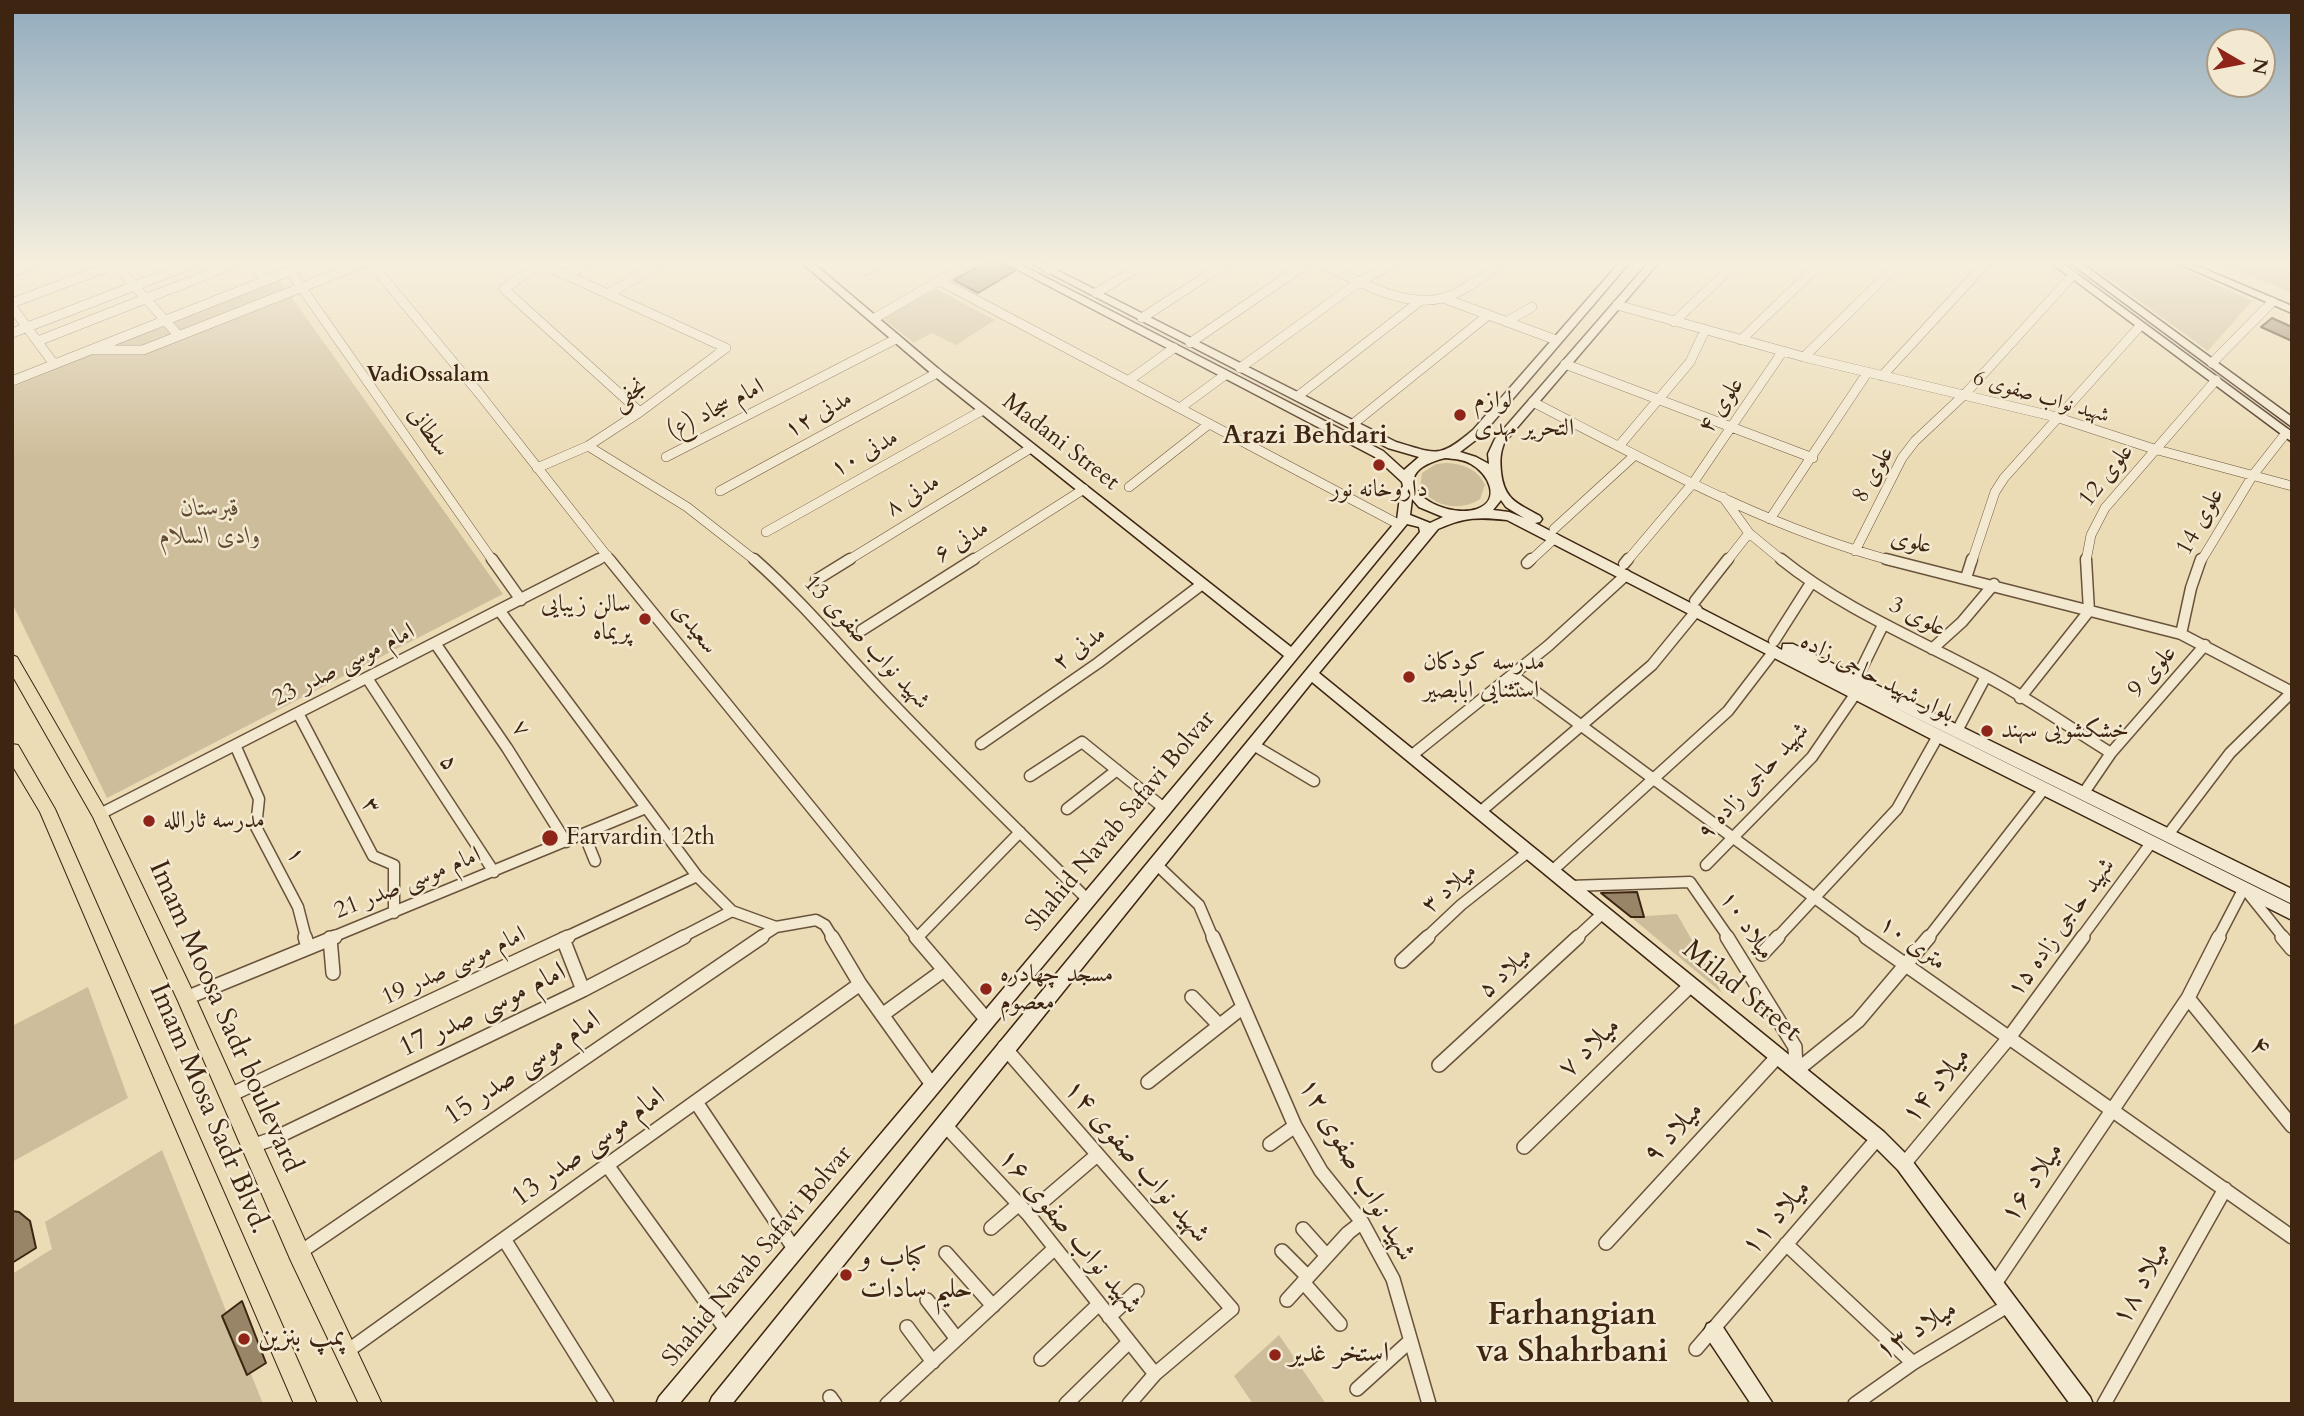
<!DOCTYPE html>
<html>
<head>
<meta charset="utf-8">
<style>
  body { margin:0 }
  #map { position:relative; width:2304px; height:1416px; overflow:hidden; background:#ecdcb6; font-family:Cardo,serif }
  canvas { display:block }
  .frame { position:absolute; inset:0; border:14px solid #3d2512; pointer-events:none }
  .north { position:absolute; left:2206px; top:28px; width:70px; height:70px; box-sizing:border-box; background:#f3e8d0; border:2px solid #aa9a84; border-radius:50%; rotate:100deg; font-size:19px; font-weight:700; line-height:28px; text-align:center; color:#3d2512 }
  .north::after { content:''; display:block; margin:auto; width:24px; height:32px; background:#8f2418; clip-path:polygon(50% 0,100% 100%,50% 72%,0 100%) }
</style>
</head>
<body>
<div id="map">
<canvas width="2304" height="1416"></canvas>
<div class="frame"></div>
<div class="north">N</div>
</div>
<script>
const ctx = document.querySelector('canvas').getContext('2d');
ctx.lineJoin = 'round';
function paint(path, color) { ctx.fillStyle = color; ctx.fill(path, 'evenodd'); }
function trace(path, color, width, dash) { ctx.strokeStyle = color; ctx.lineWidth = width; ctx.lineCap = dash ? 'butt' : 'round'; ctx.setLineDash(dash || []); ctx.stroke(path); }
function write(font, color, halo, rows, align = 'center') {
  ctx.font = font + ' Cardo,Amiri,serif'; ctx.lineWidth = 5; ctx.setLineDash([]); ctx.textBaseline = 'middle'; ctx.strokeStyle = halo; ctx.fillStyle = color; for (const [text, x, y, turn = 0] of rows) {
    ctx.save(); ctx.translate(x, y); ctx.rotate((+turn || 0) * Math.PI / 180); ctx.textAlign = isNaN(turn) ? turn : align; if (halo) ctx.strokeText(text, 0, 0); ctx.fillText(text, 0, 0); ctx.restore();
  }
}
const green = new Path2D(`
  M2086 262H2168L2252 301 2208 351Z
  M2214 262H2292V293Z
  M278 278 503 594 107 798 12 603V387Z
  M936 289 995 320 956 345 932 333 914 343 883 319Z
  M1446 463C1463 464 1478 469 1485 485L1480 499C1460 512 1433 507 1420 487L1422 473 1436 464Z
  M1677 914 1722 993 1631 917Z
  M88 987 128 1098 12 1162V1026Z
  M162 1150 263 1404H12V1274L52 1249 45 1222Z
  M1279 1335 1326 1404H1253L1234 1376Z`);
const building = new Path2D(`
  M997 262 1015 271 978 293 954 280 984 263Z
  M2272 318 2292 327V341L2261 327Z
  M1637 892 1644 917H1631L1601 893Z
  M12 1211 19 1212 30 1221 36 1248 12 1263Z
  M242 1301 266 1363 247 1375 222 1316Z`);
const streetFar2 = new Path2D(`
  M251 262 265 280
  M370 262 478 392 611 561
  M1319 262C1354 279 1402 309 1443 298 1465 292 1485 274 1504 262
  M541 263 504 289 640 412
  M115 264 179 336
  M1049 270 1064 262
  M865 271 882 262
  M12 272 41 262
  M567 275 591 262
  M940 281 1400 525
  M1096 293 1147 262
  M608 294 664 262
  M1443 298 1556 340
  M12 303 121 262
  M1617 305 1804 357 2056 417 2154 449 2292 486
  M12 307 54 364
  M875 318 971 262
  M1142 318 1228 262
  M1506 322 1532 307
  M1674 322 1737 262
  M12 333 197 262
  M1741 340 1822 262
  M38 341 239 262
  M1190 343 1309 262
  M94 350H143L366 262
  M1804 357 1900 262
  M2212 363 2272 302
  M1565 364 1813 458
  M1240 368 1359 282 1396 262
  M1882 376 1987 262
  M12 381 290 271 493 561
  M1128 381 1174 348
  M1298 396 1420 301
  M1533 402C1649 462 1767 528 1893 561
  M1180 408 1225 375
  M1353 424 1487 316
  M588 446 687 507 756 561
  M1619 446 1690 362 1705 330
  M666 457 896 339
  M537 468 588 446 640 412 726 348 538 262
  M1129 487 1209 424
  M720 491 937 373
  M1723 497 1749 533 1783 561
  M1770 519 1867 373
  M1554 529 1635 455
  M766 532 983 410
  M1855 551 1902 458 1915 441 1965 394 2073 275
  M596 561 607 555
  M847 561 1031 448
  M971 561 1084 489
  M1530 561 1555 538
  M1627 561 1693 483 1783 351
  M1727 561 1749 533
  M1972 561 1995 492 2004 478 2140 326
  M2086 561 2091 535 2105 508 2216 380
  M2201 561 2253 475 2286 433`);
const streetFar1 = new Path2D(`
  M492 559 521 600
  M609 559 917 938
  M754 559C804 603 847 656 893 704 957 771 1023 835 1088 900
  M1781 559C1843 609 1915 638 1984 675 2028 698 2069 727 2111 753
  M1886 559 2181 634 2292 692
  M1527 563 1531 559
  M1624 564 1628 559
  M1966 578 1972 559
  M816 580 850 559
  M1695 601 1728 559
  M499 610 697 876 732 911 776 927 816 920 825 925 833 938
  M862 630 974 559
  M2181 634 2191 588 2201 559
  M1774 641 1811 583
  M435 643 507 748 566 842
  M1932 649 1962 622 1994 584
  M1514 676 1869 938
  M367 678 494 872
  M1856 680 1883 625
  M2020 698 2089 611 2086 559
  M298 713 373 856 394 865V913
  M1957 731 1986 676
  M981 744 1098 663 1201 585
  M235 745 259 799 256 827 298 907 306 938
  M1255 746 1314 781
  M1411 756 1548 646 1626 575
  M1030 776 1082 742 1165 809
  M2083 794 2111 753 2205 645
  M1067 809 1117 770
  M1480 812 1652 665 1697 610
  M100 814 599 559
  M584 834 595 861
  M2167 836 2230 753 2292 692
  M1157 865 1199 905 1213 938
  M1706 865 1812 757 1856 693
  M1552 871 1728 711 1774 651
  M1570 886 1690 882 1729 938
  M330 938 646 808
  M564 938 697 876
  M680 938 732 911
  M759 938 776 927
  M917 938 1020 832
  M1426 938 1461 905 1528 852
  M1576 938 1603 913
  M1777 938 1897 809 1938 736
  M1928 938 2044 789
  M2081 938 2151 843
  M2218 938 2244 888 2284 938`);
const street = new Path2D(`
  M305 937 308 947
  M832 937 860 984 933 1086
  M916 937 987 1020
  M1213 937 1295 1126 1321 1171 1362 1222 1393 1279 1429 1404
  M1727 937 1795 1047 1796 1071
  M1866 937 2292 1237
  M2282 937 2292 949
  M330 938 333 973
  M563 939 583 990
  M1762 954 1778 937
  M1402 961 1428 937
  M1192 997 1219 1025
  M186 998 335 937
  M2188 998 2292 1126
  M882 1015 944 970
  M1004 1047 1232 1309 1155 1374 1129 1404
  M1439 1065 1578 937
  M1796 1071 1858 1021 1929 937
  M1148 1082 1243 1007
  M228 1096 568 937
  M696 1102 795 1250
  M943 1123 1028 1214 1155 1374
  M1270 1144 1295 1126
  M252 1146 275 1138 583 990 684 937
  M1524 1147 1691 985
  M1904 1164 2008 1039 2083 937
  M607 1165 727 1331
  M1028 1214 1097 1155
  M991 1228 1019 1204
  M1303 1229 1327 1256
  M504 1239 607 1404
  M1606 1243 1778 1056
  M1786 1244 1913 1363
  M1282 1251 1308 1277
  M299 1253 762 937
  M946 1253 993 1306
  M1303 1282 1340 1324
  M1994 1285 2188 998 2219 937
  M927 1300 957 1339
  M1287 1300 1348 1233 1362 1222
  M1109 1317 1137 1291
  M907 1327 933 1362
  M1696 1349 1878 1138
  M346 1352 860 984
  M1041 1359 1099 1304
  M1357 1389 1410 1341
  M830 1397 835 1404
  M887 1404 1055 1248
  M1066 1404 1129 1342
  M1855 1404 1913 1363 2009 1305
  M2104 1404 2225 1189`);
const secondary = new Path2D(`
  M801 262H812L941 371 1291 647 1397 520 1401 489 1403 486 1402 482 1375 457 1003 262H1016L1383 451 1404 470 1419 457 1388 448 1028 262H1041L1396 442C1437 454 1439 459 1473 430L1620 262H1630L1481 436 1460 452 1476 457 1489 464 1488 454 1495 439 1649 262H1659L1504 443C1500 454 1500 460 1501 472 1504 500 1517 503 1540 516L1542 519 1540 522 1535 523 1782 650 1783 644H1793L2292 889V904L1878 699 2292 905V920L1933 740 1507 520C1479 517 1465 517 1438 529L1319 673 1884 1132 1910 1158 2090 1397 2093 1404H2070L1898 1170 1872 1144 1312 682 732 1404H709L712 1397 977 1070 1420 532 1419 527 1407 524 1170 813 679 1404H656L659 1397 1284 656 933 375ZM1445 458C1454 459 1463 459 1471 464 1488 473 1502 500 1477 509 1440 521 1374 476 1445 458ZM1412 499 1419 507 1443 517 1430 523 1410 515ZM1501 500 1506 507 1524 518 1509 512 1493 510Z
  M2050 262H2061L2292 432V442Z
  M2069 262H2080L2292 417V427Z
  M2175 262H2188L2292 306V313Z
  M1714 1321 1721 1324 1773 1404H1751L1707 1338 1704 1331 1707 1324Z`);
const primary = new Path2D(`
  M12 655 17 657 108 814 193 992 307 1245 382 1404H359L291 1261 178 1001 93 817 12 675Z
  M12 744 18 745 55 809 317 1404H294L40 812 12 765Z`);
const markers = [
  [1460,415,7,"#8f2418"],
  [1379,465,7,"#8f2418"],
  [645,619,7,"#8f2418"],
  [1409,677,7,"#8f2418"],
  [1987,731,7,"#8f2418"],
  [149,821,7,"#8f2418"],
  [550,838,9,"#8f2418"],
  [986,989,7,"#8f2418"],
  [846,1275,7,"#8f2418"],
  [244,1339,7,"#8f2418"],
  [1275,1355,7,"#8f2418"]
];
const farNeighbourhoodnames = [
  ["VadiOssalam",428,376]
];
const farStreetnames = [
  ["شهید نواب صفوی 6",2041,398,16]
];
const streetNames = [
  ["نجفی",630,395,-35],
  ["علوی ۴",1722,406,-56],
  ["امام سجاد (ع)",716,410,-27],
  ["مدنی ۱۲",819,415,-29],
  ["سلطانی",428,432,55],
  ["Madani Street",1060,443,38],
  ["مدنی ۱۰",865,454,-29],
  ["علوی 8",1874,475,-61],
  ["علوی 12",2107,476,-52],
  ["مدنی ۸",913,496,-32],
  ["علوی 14",2201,522,-61],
  ["مدنی ۶",962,542,-32],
  ["علوی",1911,543,13],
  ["علوی 3",1917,618,27],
  ["سعیدی",694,629,52],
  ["شهید نواب صفوی 13",866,643,47],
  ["مدنی ۲",1080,649,-36],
  ["امام موسی صدر 23",344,666,-27],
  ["علوی 9",2153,672,-49],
  ["بلوار شهید حاجی زاده",1877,679,27],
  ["۷",520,729,56],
  ["۵",448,763,57],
  ["شهید حاجی زاده ۹",1754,782,-47],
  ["۳",370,806,62],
  ["Shahid Navab Safavi Bolvar",1121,822,-50],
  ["۱",295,855,62],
  ["امام موسی صدر 21",408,884,-22],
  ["میلاد ۳",1450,889,-41],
  ["میلاد ۱۰",1746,926,56],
  ["شهید حاجی زاده ۱۵",2062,928,-54],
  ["۱۰ متری",1912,944,36],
  ["امام موسی صدر 19",454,967,-25],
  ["میلاد ۵",1506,973,-43],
  ["Shahid Navab Safavi Bolvar",758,1257,-50]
];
const poiNames = [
  ["لوازم",1474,401],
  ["التحریر مهدی",1474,429],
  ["داروخانه نور",1379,490,"center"],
  ["سالن زیبایی",631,605,"right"],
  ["پریماه",631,633,"right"],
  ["مدرسه کودکان",1423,663],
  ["استثنایی ابابصیر",1423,691],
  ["خشکشویی سهند",2001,731],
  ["مدرسه ثارالله",163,821],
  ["Farvardin 12th",566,838],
  ["مسجد چهادره",1000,975],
  ["معصوم",1000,1003]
];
const parkNames = [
  ["قبرستان",210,509],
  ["وادی السلام",210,537]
];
const neighbourhoodNames = [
  ["Arazi Behdari",1305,437]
];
const nearStreetnames = [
  ["Milad Street",1741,992,39],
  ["امام موسی صدر 17",483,1011,-26],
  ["Imam Moosa Sadr boulevard",224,1017,66],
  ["۴",2259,1047,51],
  ["میلاد ۷",1590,1048,-44],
  ["امام موسی صدر 15",523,1069,-34],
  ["میلاد ۱۴",1937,1086,-50],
  ["Imam Mosa Sadr Blvd.",208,1109,67],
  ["میلاد ۹",1674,1133,-47],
  ["امام موسی صدر 13",589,1148,-36],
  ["شهید نواب صفوی ۱۴",1136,1162,49],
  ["شهید نواب صفوی ۱۲",1356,1170,60],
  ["میلاد ۱۶",2033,1183,-56],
  ["میلاد ۱۱",1777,1218,-49],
  ["شهید نواب صفوی ۱۶",1069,1232,50],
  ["میلاد ۱۸",2142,1284,-61],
  ["میلاد ۱۳",1917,1331,-32]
];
const nearPoinames = [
  ["کباب و",860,1259],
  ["حلیم سادات",860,1291],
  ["پمپ بنزین",258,1339],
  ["استخر غدیر",1289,1355]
];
const nearNeighbourhoodnames = [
  ["Farhangian",1572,1317],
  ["va Shahrbani",1572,1354]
];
paint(green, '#cebd9a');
paint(building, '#988467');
trace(building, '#3d2512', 2);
trace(streetFar2, '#69533b', 10);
trace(streetFar1, '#69533b', 13);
trace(street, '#69533b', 16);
trace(secondary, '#3d2512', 3);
trace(primary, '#3d2512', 2);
trace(streetFar2, '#f3e8d0', 9);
trace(streetFar1, '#f3e8d0', 10);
trace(street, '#f3e8d0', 13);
paint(secondary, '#f3e8d0');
paint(primary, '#ecdcb6');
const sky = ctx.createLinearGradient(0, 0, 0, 460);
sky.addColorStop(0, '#91abbe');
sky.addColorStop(0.57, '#f6efde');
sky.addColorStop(1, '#f6efde00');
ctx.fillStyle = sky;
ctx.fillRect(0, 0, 2304, 460);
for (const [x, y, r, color] of markers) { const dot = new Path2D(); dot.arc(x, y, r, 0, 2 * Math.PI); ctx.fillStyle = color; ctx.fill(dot); trace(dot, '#f3e8d0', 2.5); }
write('bold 21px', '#3d2512', '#f3e8d0', farNeighbourhoodnames);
write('21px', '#3d2512', '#f3e8d0', farStreetnames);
write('24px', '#3d2512', '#f3e8d0', streetNames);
write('24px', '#3d2512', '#f3e8d0', poiNames, 'left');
write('italic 24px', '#614b34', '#f3e8d0', parkNames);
write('bold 26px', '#3d2512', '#f3e8d0', neighbourhoodNames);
write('28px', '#3d2512', '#f3e8d0', nearStreetnames);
write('28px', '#3d2512', '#f3e8d0', nearPoinames, 'left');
write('bold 32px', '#3d2512', '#f3e8d0', nearNeighbourhoodnames);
</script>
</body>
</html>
